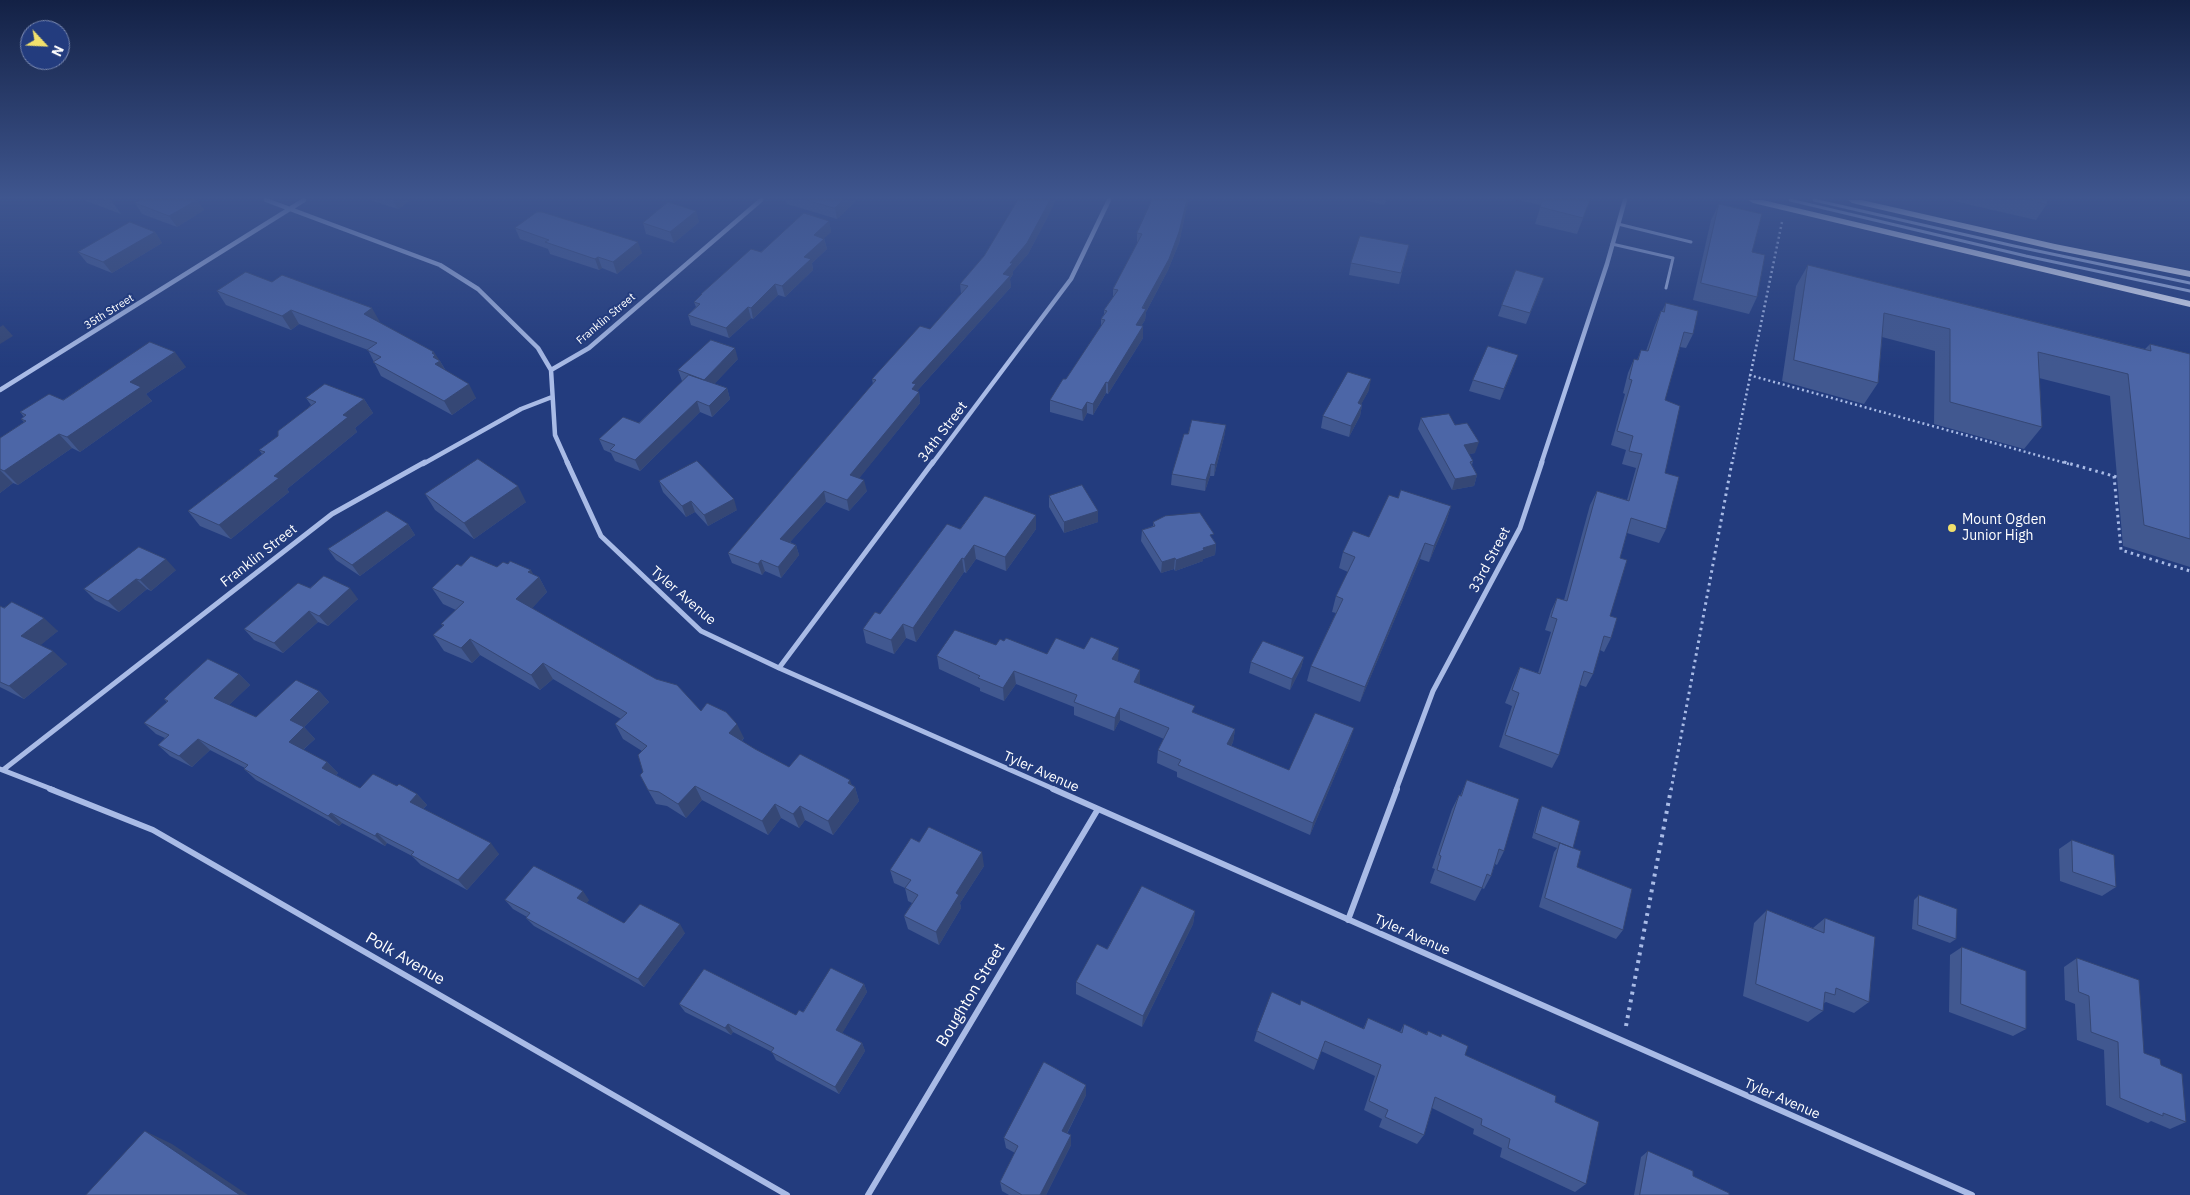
<!DOCTYPE html>
<html>
<head>
<meta charset="utf-8">
<style>
  body { margin:0 }
  #map { position:relative; width:2190px; height:1195px; overflow:hidden; background:#233c7e; font-family:"IBM Plex Sans",sans-serif }
  canvas { display:block }
  .north { position:absolute; left:20px; top:20px; width:50px; height:50px; box-sizing:border-box; background:#233c7e; border:1px solid #7b8ab2; border-radius:50%; rotate:115deg; font-size:14px; font-weight:700; line-height:20px; text-align:center; color:#fff }
  .north::after { content:''; display:block; margin:auto; width:18px; height:22px; background:#f1e06c; clip-path:polygon(50% 0,100% 100%,50% 72%,0 100%) }
</style>
</head>
<body>
<div id="map">
<canvas width="2190" height="1195"></canvas>
<div class="north">N</div>
</div>
<script>
const ctx = document.querySelector('canvas').getContext('2d');
ctx.lineJoin = 'round';
function trace(path, color, width, dash) { ctx.strokeStyle = color; ctx.lineWidth = width; ctx.lineCap = dash ? 'butt' : 'round'; ctx.setLineDash(dash || []); ctx.stroke(path); }
function paint(path, color) { ctx.fillStyle = color; ctx.fill(path, 'evenodd'); }
function write(font, color, halo, rows, align = 'center') {
  ctx.font = font + ' "IBM Plex Sans",sans-serif'; ctx.lineWidth = 4; ctx.setLineDash([]); ctx.textBaseline = 'middle'; ctx.strokeStyle = halo; ctx.fillStyle = color; for (const [text, x, y, turn = 0] of rows) {
    ctx.save(); ctx.translate(x, y); ctx.rotate((+turn || 0) * Math.PI / 180); ctx.textAlign = isNaN(turn) ? turn : align; if (halo) ctx.strokeText(text, 0, 0); ctx.fillText(text, 0, 0); ctx.restore();
  }
}
const pathFar2 = new Path2D(`
  M1749 375 2069 464
  M1732 464 1782 222`);
const pathFar1 = new Path2D(`
  M2064 462 2117 477
  M2114 476 2121 550 2190 571
  M1671 790 1732 462`);
const path = new Path2D(`
  M1626 1026 1671 789`);
const service = new Path2D(`
  M1790 200 2026 256 2190 291
  M1814 200 2014 246 2190 283
  M1618 224 1691 242
  M1612 244 1673 258 1666 288`);
const minorFar2 = new Path2D(`
  M266 200 440 265 478 289 538 348 551 370 555 435 568 464
  M551 370 589 348 761 200
  M0 390 304 200
  M423 464 521 409 552 397
  M932 464 1071 279 1109 200
  M1541 464 1607 264 1625 200`);
const minorFar1 = new Path2D(`
  M567 462 601 536 701 631 779 668 1056 790
  M779 668 933 462
  M0 769 54 790
  M3 770 332 514 425 462
  M1396 790 1433 691 1520 528 1542 462`);
const minor = new Path2D(`
  M50 789 153 830 787 1195
  M1053 789 1972 1195
  M1348 920 1397 789
  M868 1195 1098 809`);
const primary = new Path2D(`
  M1748 200H1763L2190 301V307L1753 203Z
  M1848 200H1862L2055 244 2190 271V277L2055 250 1852 203Z`);
const wall = new Path2D(`
  M83 200H111L121 214Z
  M197 200 204 210 177 227 142 214 135 203Z
  M369 200H411L398 209Z
  M785 200H857L837 219 787 204Z
  M1018 200H1056L1046 220 1028 254 1013 271V274L1010 279 1011 287 917 391 919 392 920 403 859 478 867 491 849 511 826 502 790 542 796 545 799 555 781 578 765 571 762 575 732 563 728 553 873 384 872 379 930 329 961 294 960 284 984 256Z
  M1363 200H1387L1384 205Z
  M1516 200H1590L1577 234 1535 224 1541 205Z
  M1949 200H2047V204L2036 220Z
  M1719 204 1757 297 1749 314 1693 300 1711 220Z
  M1187 206 1179 243 1168 270 1146 312 1145 320 1141 326 1143 338 1108 394 1106 393 1093 415 1087 413 1083 421 1050 412V400L1066 379 1101 327V319L1104 314V310L1113 298V289L1137 244V233Z
  M696 211 699 222 674 243 646 234 643 223Z
  M829 221 831 232 824 238 827 249 812 263 813 270 785 297 778 295 753 319 751 318 729 338 691 325 688 315 696 307 694 302 701 295V294L761 252Z
  M515 228 642 253 617 274 602 268 599 270 550 254 548 249 520 239Z
  M155 232 162 243 112 273 87 263 78 252Z
  M1409 245 1399 284 1349 275 1351 263Z
  M1808 265 2145 349 2150 344 2190 354V567L2123 546 2110 396 2039 378 2042 427 2024 449 1934 424 1935 351 1882 337 1878 383 1864 404 1782 381 1796 286Z
  M1540 289 1526 324 1498 316 1502 305Z
  M217 291 380 323 440 361 446 371 476 398 452 415 381 376 368 350 299 324 291 330 226 305Z
  M1666 303 1693 334 1686 348 1680 347 1665 400V473L1666 529 1659 543 1627 533 1620 558 1610 616 1611 638 1604 652 1600 650 1593 674 1586 687 1580 685 1559 755 1552 768 1499 747 1512 706 1505 703 1514 680 1520 667 1538 673 1551 632 1545 630 1551 611 1557 598 1564 600 1590 505 1597 491 1627 500 1636 468 1622 464 1626 450 1611 445 1625 394 1623 393 1628 373 1634 359 1637 360 1641 350 1646 351 1655 325 1661 311H1662Z
  M738 359 714 384 727 388 730 399 712 417 700 412 640 471 615 461 611 453 604 450 599 439 639 423 682 382V381L678 370Z
  M1514 366 1500 400 1469 391 1473 380Z
  M186 367 146 394 152 401 80 452 72 448 18 485 13 483 0 493V438L24 422 21 419 24 417 20 412 63 400Z
  M1369 390 1361 404 1362 405 1360 416 1349 437 1321 428 1323 416Z
  M306 398 364 399 373 413 355 428 357 432 287 489 289 492 231 539 200 526 188 511 262 454 259 450 278 436 311 405Z
  M1421 418 1455 425 1475 453 1469 454 1473 461 1472 465 1477 475 1474 486 1452 490 1418 429Z
  M1226 425 1224 437 1214 476H1210L1205 491 1171 485 1172 474 1188 434Z
  M659 481 737 510 708 526 695 512 686 517 663 492Z
  M425 494 526 502 474 539 435 510Z
  M1049 496 1098 511V522L1064 533 1049 507Z
  M1398 498 1451 506 1446 522 1429 562 1420 559 1360 702 1307 681 1311 666 1336 613 1332 612 1336 596 1348 572 1339 568 1343 552 1369 537Z
  M1036 515V529L1006 571 976 559 966 573 964 572 916 642 906 638 894 654 866 643 863 629 880 614 960 529Z
  M1153 522 1213 539 1216 544 1215 555 1203 559V561L1175 571 1174 569 1161 573 1141 541 1142 530 1153 526Z
  M408 524 415 535 360 576 336 560 328 549Z
  M461 566 497 567 534 575 539 577 547 592 532 608 701 711 744 738 742 741 755 749 789 767 851 784 855 787 859 801 833 835 805 820 799 828 781 818 768 835 702 800 686 818 667 806 656 804 648 790 643 772 642 751 623 739 615 724 621 719 553 679 540 690 480 655 472 663 444 651 433 635 443 626 441 624 456 610 443 604 432 588Z
  M176 570 151 591 147 589 119 612 95 600 84 589Z
  M310 588 358 599 328 626 318 622 283 653 254 640 244 629Z
  M0 606 58 631 40 645 67 664 24 699 0 687Z
  M1004 641 1047 654 1084 649 1118 661 1140 670 1139 684 1195 713 1235 729 1233 742 1231 746 1289 770 1350 740 1310 835 1177 777V772L1157 763 1158 750 1164 739 1120 720 1114 731 1074 715V707L1016 684 1004 701 980 691V688L939 669 937 656 996 645Z
  M1304 657 1301 668 1290 690 1249 673 1251 662Z
  M239 674 250 685 229 705 256 717 319 691 329 702 304 727 315 739 303 750 327 762 338 773 336 775 360 788 397 786 417 794 427 805 423 809 499 854 467 890 421 865 412 856 387 843 385 846 342 823 339 826 256 780 244 769 245 768 210 750 192 767 170 756 158 745 165 738 156 734 144 723 167 702 164 699Z
  M1467 780 1504 851 1497 865 1495 864 1491 876 1484 889 1482 888 1475 901 1430 883 1435 869 1432 868 1452 809 1459 795 1460 796Z
  M1542 806 1573 848 1577 867 1623 930 1616 939 1539 907 1554 852 1557 848 1532 838 1539 811Z
  M2072 840 2116 887 2102 896 2060 881 2059 849Z
  M919 842 984 866 960 903 961 908 939 945 908 929 904 916 912 903 908 901 905 888 894 883 890 870Z
  M1919 895 1956 939 1950 943 1912 929 1914 900Z
  M505 900H589L586 903 624 923 685 933 644 987 534 926 526 918 527 917 513 909Z
  M1767 910 1813 928 1825 918 1869 1002 1854 1013 1826 1002 1824 1003 1823 1011 1808 1022 1743 996 1754 923Z
  M1195 911 1193 924 1142 1027 1076 994V982L1107 949Z
  M1962 947 2026 1029 2013 1036 1949 1012 1950 955Z
  M2077 958 2144 1053 2161 1065 2186 1122 2170 1129 2151 1121 2148 1123 2106 1105 2104 1050 2077 1040 2075 1004 2065 1000 2064 967Z
  M864 984 867 992 842 1033 862 1043 865 1051 839 1094 776 1060 772 1052 733 1032 731 1035 685 1012 679 1004 796 1015 803 1012Z
  M1300 1005 1363 1029 1368 1018 1400 1032 1404 1024 1426 1034 1428 1031 1440 1037 1442 1034 1465 1055 1555 1102 1586 1184 1575 1192 1500 1157 1502 1148 1473 1134 1474 1129 1432 1108 1424 1135 1417 1144 1379 1127 1382 1119 1364 1110 1375 1076 1321 1051 1314 1070 1254 1041 1257 1031Z
  M1086 1085V1095L1067 1134 1071 1135V1145L1046 1195H1009L1002 1191 1000 1182 1015 1153 1006 1148 1004 1138Z
  M1648 1151 1693 1176 1729 1195H1634L1641 1157Z`);
const shadedWall = new Path2D(`
  M197 200 204 210 177 227 169 216Z
  M393 200H411L398 209Z
  M843 200H857L837 219 835 208Z
  M1050 200H1056L1046 220 1028 254 1013 271V274L1010 279 1011 287 917 391 919 392 920 403 853 486 850 475 912 389V383L1003 274Z
  M1187 200H1190L1187 206 1179 243 1168 270 1146 312 1145 320 1135 336 1136 325Z
  M696 211 699 222 674 243 670 232Z
  M829 221 831 232 816 246 814 235Z
  M155 232 162 243 112 273 103 262Z
  M824 239 827 249 812 263 813 270 785 297 782 286 804 257Z
  M638 242 642 253 617 274 613 262Z
  M598 257 602 268 599 270 595 259Z
  M775 284 778 295 753 319 751 308Z
  M748 307 751 318 729 338 726 328Z
  M372 308 380 322 364 314Z
  M291 310 299 324 291 330 282 316Z
  M3 325 13 336 0 344V327Z
  M1143 326V338L1108 394V383Z
  M735 348 738 359 708 391 704 380Z
  M175 352 186 367 146 394 152 401 80 452 67 437 130 382Z
  M434 352 440 361 448 375 435 364 432 353Z
  M1518 355 1514 366 1500 400 1504 389Z
  M1371 379 1369 390 1356 414 1358 403Z
  M1106 382V393L1093 415V404Z
  M469 384 476 398 452 415 444 401Z
  M727 388 730 399 712 417 709 406Z
  M364 399 373 413 355 428 357 432 287 489 289 492 231 539 219 525 343 415Z
  M697 401 700 412 640 471 635 460Z
  M1087 402V413L1083 421 1082 410Z
  M1362 405 1360 416 1349 437 1351 426Z
  M1226 425 1224 437 1214 476 1215 465Z
  M59 434 72 448 18 485 4 471Z
  M1479 442 1475 453 1460 456 1464 445Z
  M1211 464 1210 476 1205 491 1206 480Z
  M0 470 13 483 0 493Z
  M1477 475 1474 486 1452 490 1455 479Z
  M864 480 867 491 849 511 847 500Z
  M518 486 526 502 474 539 464 523Z
  M824 491 826 502 783 550 780 539Z
  M734 499 737 510 708 526 704 515Z
  M691 501 695 512 686 517 682 506Z
  M1451 506 1446 522 1429 562 1434 546Z
  M1098 511V522L1064 533V522Z
  M1036 515V529L1006 571 1005 557Z
  M408 524 415 535 360 576 352 565Z
  M1425 543 1420 559 1360 702 1365 687Z
  M1216 544 1215 555 1203 559V561L1175 571 1176 560 1203 548Z
  M796 545 799 555 781 578 778 567Z
  M974 545 976 559 966 573 964 559Z
  M962 558 964 572 916 642 913 628Z
  M1175 558 1174 569 1161 573 1162 562Z
  M166 559 176 570 151 591 140 580Z
  M761 560 765 571 762 575 758 564Z
  M531 570 536 579 539 577 547 592 526 615 516 599 528 572Z
  M136 579 147 589 119 612 108 601Z
  M350 588 358 599 328 626 319 616Z
  M309 611 318 622 283 653 274 643Z
  M44 618 58 631 36 649 21 636Z
  M903 624 906 638 894 654 891 640Z
  M470 639 480 655 472 663 461 648Z
  M1119 648 1118 661 1112 672V659Z
  M53 651 67 664 24 699 9 686Z
  M1304 657 1301 668 1290 690 1292 679Z
  M543 663 553 679 540 690 531 675Z
  M1140 670V683L1133 695 1134 682Z
  M1014 671 1016 684 1004 701 1003 688Z
  M239 674 250 685 225 709 214 698Z
  M319 691 329 702 300 731 290 720Z
  M1120 708V720L1114 731 1115 718Z
  M737 724 744 738 735 747 729 733Z
  M304 727 315 739 299 753 289 742Z
  M1354 728 1350 740 1310 835 1313 823Z
  M1235 729 1233 742 1225 757 1227 744Z
  M198 739 210 750 192 767 179 756Z
  M327 762 338 773 332 778 322 768Z
  M850 780 853 789 855 787 859 801 833 835 828 821Z
  M695 786 702 800 686 818 678 804Z
  M417 794 427 805 419 812 410 802Z
  M775 804 781 818 768 835 762 821Z
  M800 806 805 820 799 828 793 814Z
  M331 813 342 823 339 826 328 816Z
  M377 833 387 843 385 846 375 836Z
  M491 843 499 854 467 890 458 880Z
  M982 852 984 866 960 903 961 908 939 945 936 932 956 893Z
  M583 891 589 900 584 907 577 898Z
  M1195 911 1193 924 1142 1027 1143 1016Z
  M680 924 685 933 644 987 638 979Z
  M864 984 867 992 840 1037 836 1030Z
  M728 1024 733 1032 731 1035 725 1028Z
  M862 1043 865 1051 839 1094 835 1087Z
  M1086 1085V1095L1063 1141 1062 1131Z
  M145 1131 172 1144 248 1195H240Z
  M1071 1135V1145L1046 1195H1040Z`);
const building = new Path2D(`
  M104 200H110L114 203Z
  M140 200H197L169 216 135 203Z
  M806 200H843L835 208Z
  M1018 200H1050L1027 243 1010 263H1013L1003 274 1010 276 912 383 916 384 912 389 919 392 850 475 864 480 847 500 824 491 780 539 796 545 778 567 761 560 758 564 728 553 876 380 872 379 920 326 930 329 968 286 960 284 984 256Z
  M1152 200H1187L1179 232 1169 259 1142 308 1146 309 1136 325 1143 326 1108 383 1106 382 1093 404 1087 402 1082 410 1050 400 1063 379H1066L1105 320 1101 319 1107 311 1104 310 1118 290 1113 289 1142 234 1137 233Z
  M1543 200H1590L1583 218 1540 207Z
  M2030 200H2047V204Z
  M668 202 696 211 670 232 643 223Z
  M1719 204 1762 214 1752 252 1765 255 1757 297 1701 283Z
  M537 212H542L638 242 613 262 598 257 595 259 545 242 549 240 515 228Z
  M804 213 829 221 814 235 824 239 804 257 811 259 782 286 775 284 751 308 748 307 726 328 688 315 700 304 694 302 702 294H701L751 249 761 252Z
  M130 222 155 232 103 262 78 252Z
  M1360 236 1409 245 1401 273 1351 263Z
  M1808 265 2151 351 2150 344 2190 354V539L2144 525 2128 374 2038 352 2042 427 1950 402V329L1884 313 1878 383 1794 360Z
  M1516 270 1544 278 1530 313 1502 305Z
  M246 272 272 282 282 275 372 308 364 314 434 352 432 353 435 355 433 357 440 361 435 364 469 384 444 401 373 362 381 357 367 350 377 343 291 310 282 316 217 291Z
  M1666 303 1698 311 1693 334 1684 332 1665 400 1680 406 1665 473 1679 477 1666 529 1631 518 1620 558 1627 560 1610 616 1617 618 1611 638 1604 636 1593 674 1584 671 1559 755 1505 735 1519 693 1512 690 1520 667 1540 674 1557 619 1551 617 1557 598 1567 601 1597 491 1629 501 1642 454 1629 451 1633 436 1617 431 1632 380 1629 379 1634 359 1638 360 1641 350 1648 351 1661 311 1664 312Z
  M711 340 735 348 704 380 678 370Z
  M150 342 175 352 130 382 141 387 67 437 59 434 4 471 0 469V438L26 421 21 419 26 415 20 412 49 394 63 400Z
  M1488 346 1518 355 1504 389 1473 380Z
  M1348 372 1371 379 1358 403 1362 405 1351 426 1323 416Z
  M689 375 727 388 709 406 697 401 635 460 610 450 615 445 599 439 623 417 639 423Z
  M325 384 364 399 343 415 348 417 274 476 279 478 219 525 188 511 265 452 259 450 278 436V431L316 402 306 398Z
  M1449 414 1455 425 1467 423 1479 442 1464 445 1473 461 1470 462 1477 475 1455 479 1421 418Z
  M1192 420 1226 425 1215 465 1211 464 1206 480 1172 474 1184 434H1188Z
  M478 459 518 486 464 523 425 494Z
  M697 461 734 499 704 515 691 501 682 506 659 481Z
  M1082 485 1098 511 1064 522 1049 496Z
  M1401 490 1451 506 1434 546 1425 543 1365 687 1311 666 1343 599 1336 596 1355 557 1343 552 1353 531 1369 537 1389 495 1398 498Z
  M985 496 1036 515 1005 557 974 545 964 559 962 558 913 628 903 624 891 640 863 629 875 612 880 614 947 524 960 529Z
  M387 511 408 524 352 565 328 549Z
  M1200 513 1214 534 1210 535 1216 544 1203 548 1204 550 1176 560 1175 558 1162 562 1142 530 1155 526 1153 522 1165 516Z
  M139 547 166 559 140 580 136 579 108 601 84 589Z
  M471 556 497 567 503 562 508 564 510 561 531 570 528 572 539 577 516 599 656 679 677 685 701 711 707 703 726 712 737 724 729 733 755 749 789 767 800 754 850 780 848 783 855 787 828 821 800 806 793 814 775 804 762 821 695 786 678 804 659 792 648 790 640 775 643 772 638 755 647 746 615 724 627 713 543 663 531 675 470 639 461 648 433 635 444 625 441 624 464 602 432 588 457 564 461 566Z
  M324 576 350 588 319 616 309 611 274 643 244 629 298 583 310 588Z
  M12 602 44 618 21 636 53 651 9 686 0 682V606L4 608Z
  M955 630 996 645 1000 639 1004 641 1006 638 1047 654 1056 638 1084 649 1091 637 1119 648 1112 659 1140 670 1134 682 1195 706 1192 712 1235 729 1227 744 1289 770 1315 713 1354 728 1313 823 1178 765 1181 760 1158 750 1169 728 1120 708 1115 718 1074 702 1077 695 1014 671 1003 688 978 678 980 676 937 656Z
  M1263 641 1304 657 1292 679 1251 662Z
  M208 659 239 674 214 698 256 717 296 680 319 691 290 720 304 727 289 742 327 762 322 768 360 788 373 774 397 786 399 784 417 794 410 802 491 843 458 880 411 855 414 852 377 833 375 836 331 813 328 816 244 769 248 765 198 739 179 756 158 745 169 735 144 723 168 701 164 699 169 694Z
  M1467 780 1519 799 1504 851 1499 849 1491 876 1487 874 1482 888 1437 870 1441 856 1439 855 1459 795 1461 796Z
  M1542 806 1580 821 1573 848 1535 833Z
  M929 827 982 852 956 893 959 895 936 932 904 916 918 895 905 888 911 880 890 870 911 838 919 842Z
  M2072 840 2114 855 2116 887 2073 872Z
  M1560 843 1581 851 1577 867 1632 889 1623 930 1545 898Z
  M534 866 583 891 577 898 624 923 640 904 680 924 638 979 526 918 530 913 505 900Z
  M1142 886 1195 911 1143 1016 1076 982 1097 944 1107 949Z
  M1919 895 1957 909 1956 939 1918 925Z
  M1767 910 1824 933 1825 918 1875 937 1869 1002 1836 988 1835 995 1825 992 1823 1011 1756 984Z
  M1962 947 2026 971V1029L1961 1004Z
  M2077 958 2139 980 2144 1053 2160 1059 2161 1065 2182 1074 2186 1122 2163 1113V1116L2120 1098 2118 1042 2091 1032 2089 996 2079 992Z
  M831 968 864 984 836 1030 862 1043 835 1087 771 1052 774 1048 728 1024 725 1028 679 1004 704 969 796 1015 799 1010 803 1012Z
  M1272 992 1300 1005 1301 1000 1364 1029 1368 1018 1402 1033 1404 1024 1427 1035 1428 1031 1441 1037 1442 1034 1468 1046 1465 1055 1556 1096 1555 1102 1599 1122 1586 1184 1508 1148 1510 1139 1481 1125 1482 1119 1435 1097 1424 1135 1385 1117 1388 1110 1369 1101 1381 1065 1325 1041 1318 1060 1257 1031Z
  M1044 1062 1086 1085 1062 1131 1071 1135 1040 1195H1022L1000 1182 1018 1146 1004 1138Z
  M145 1131 240 1195H86Z
  M1648 1151 1693 1171V1176L1729 1193V1195H1640Z`);
const markers = [
  [1952,528,5,"#f1e06c"]
];
const farStreetnames = [
  ["35th Street",109,312,-32],
  ["Franklin Street",606,319,-40]
];
const streetNames = [
  ["34th Street",943,432,-53],
  ["Franklin Street",259,556,-38],
  ["33rd Street",1490,560,-62],
  ["Tyler Avenue",683,596,41],
  ["Tyler Avenue",1041,772,24],
  ["Tyler Avenue",1412,935,24],
  ["Tyler Avenue",1782,1099,24]
];
const poiNames = [
  ["Mount Ogden",1962,520],
  ["Junior High",1962,536]
];
const nearStreetnames = [
  ["Polk Avenue",405,959,30],
  ["Boughton Street",971,995,-59]
];
trace(pathFar2, '#a9bbe6', 2.5, [2, 3]);
trace(pathFar1, '#a9bbe6', 3, [2.5, 4]);
trace(path, '#a9bbe6', 4, [3, 5]);
trace(service, '#a9bbe6', 3);
trace(minorFar2, '#a9bbe6', 4.5);
trace(minorFar1, '#a9bbe6', 5);
trace(minor, '#a9bbe6', 6);
paint(primary, '#eaeefd');
paint(wall, '#415890');
paint(shadedWall, '#354775');
paint(building, '#4c66a7');
trace(building, '#354775', 1);
const sky = ctx.createLinearGradient(0, 0, 0, 367);
sky.addColorStop(0, '#132145');
sky.addColorStop(0.54, '#3f568f');
sky.addColorStop(1, '#3f568f00');
ctx.fillStyle = sky;
ctx.fillRect(0, 0, 2190, 367);
for (const [x, y, r, color] of markers) { const dot = new Path2D(); dot.arc(x, y, r, 0, 2 * Math.PI); ctx.fillStyle = color; ctx.fill(dot); trace(dot, '#233c7e', 2); }
write('11px', '#fff', '#233c7e', farStreetnames);
write('14px', '#fff', '#233c7e', streetNames);
write('14px', '#fff', '#233c7e', poiNames, 'left');
write('16px', '#fff', '#233c7e', nearStreetnames);
</script>
</body>
</html>
